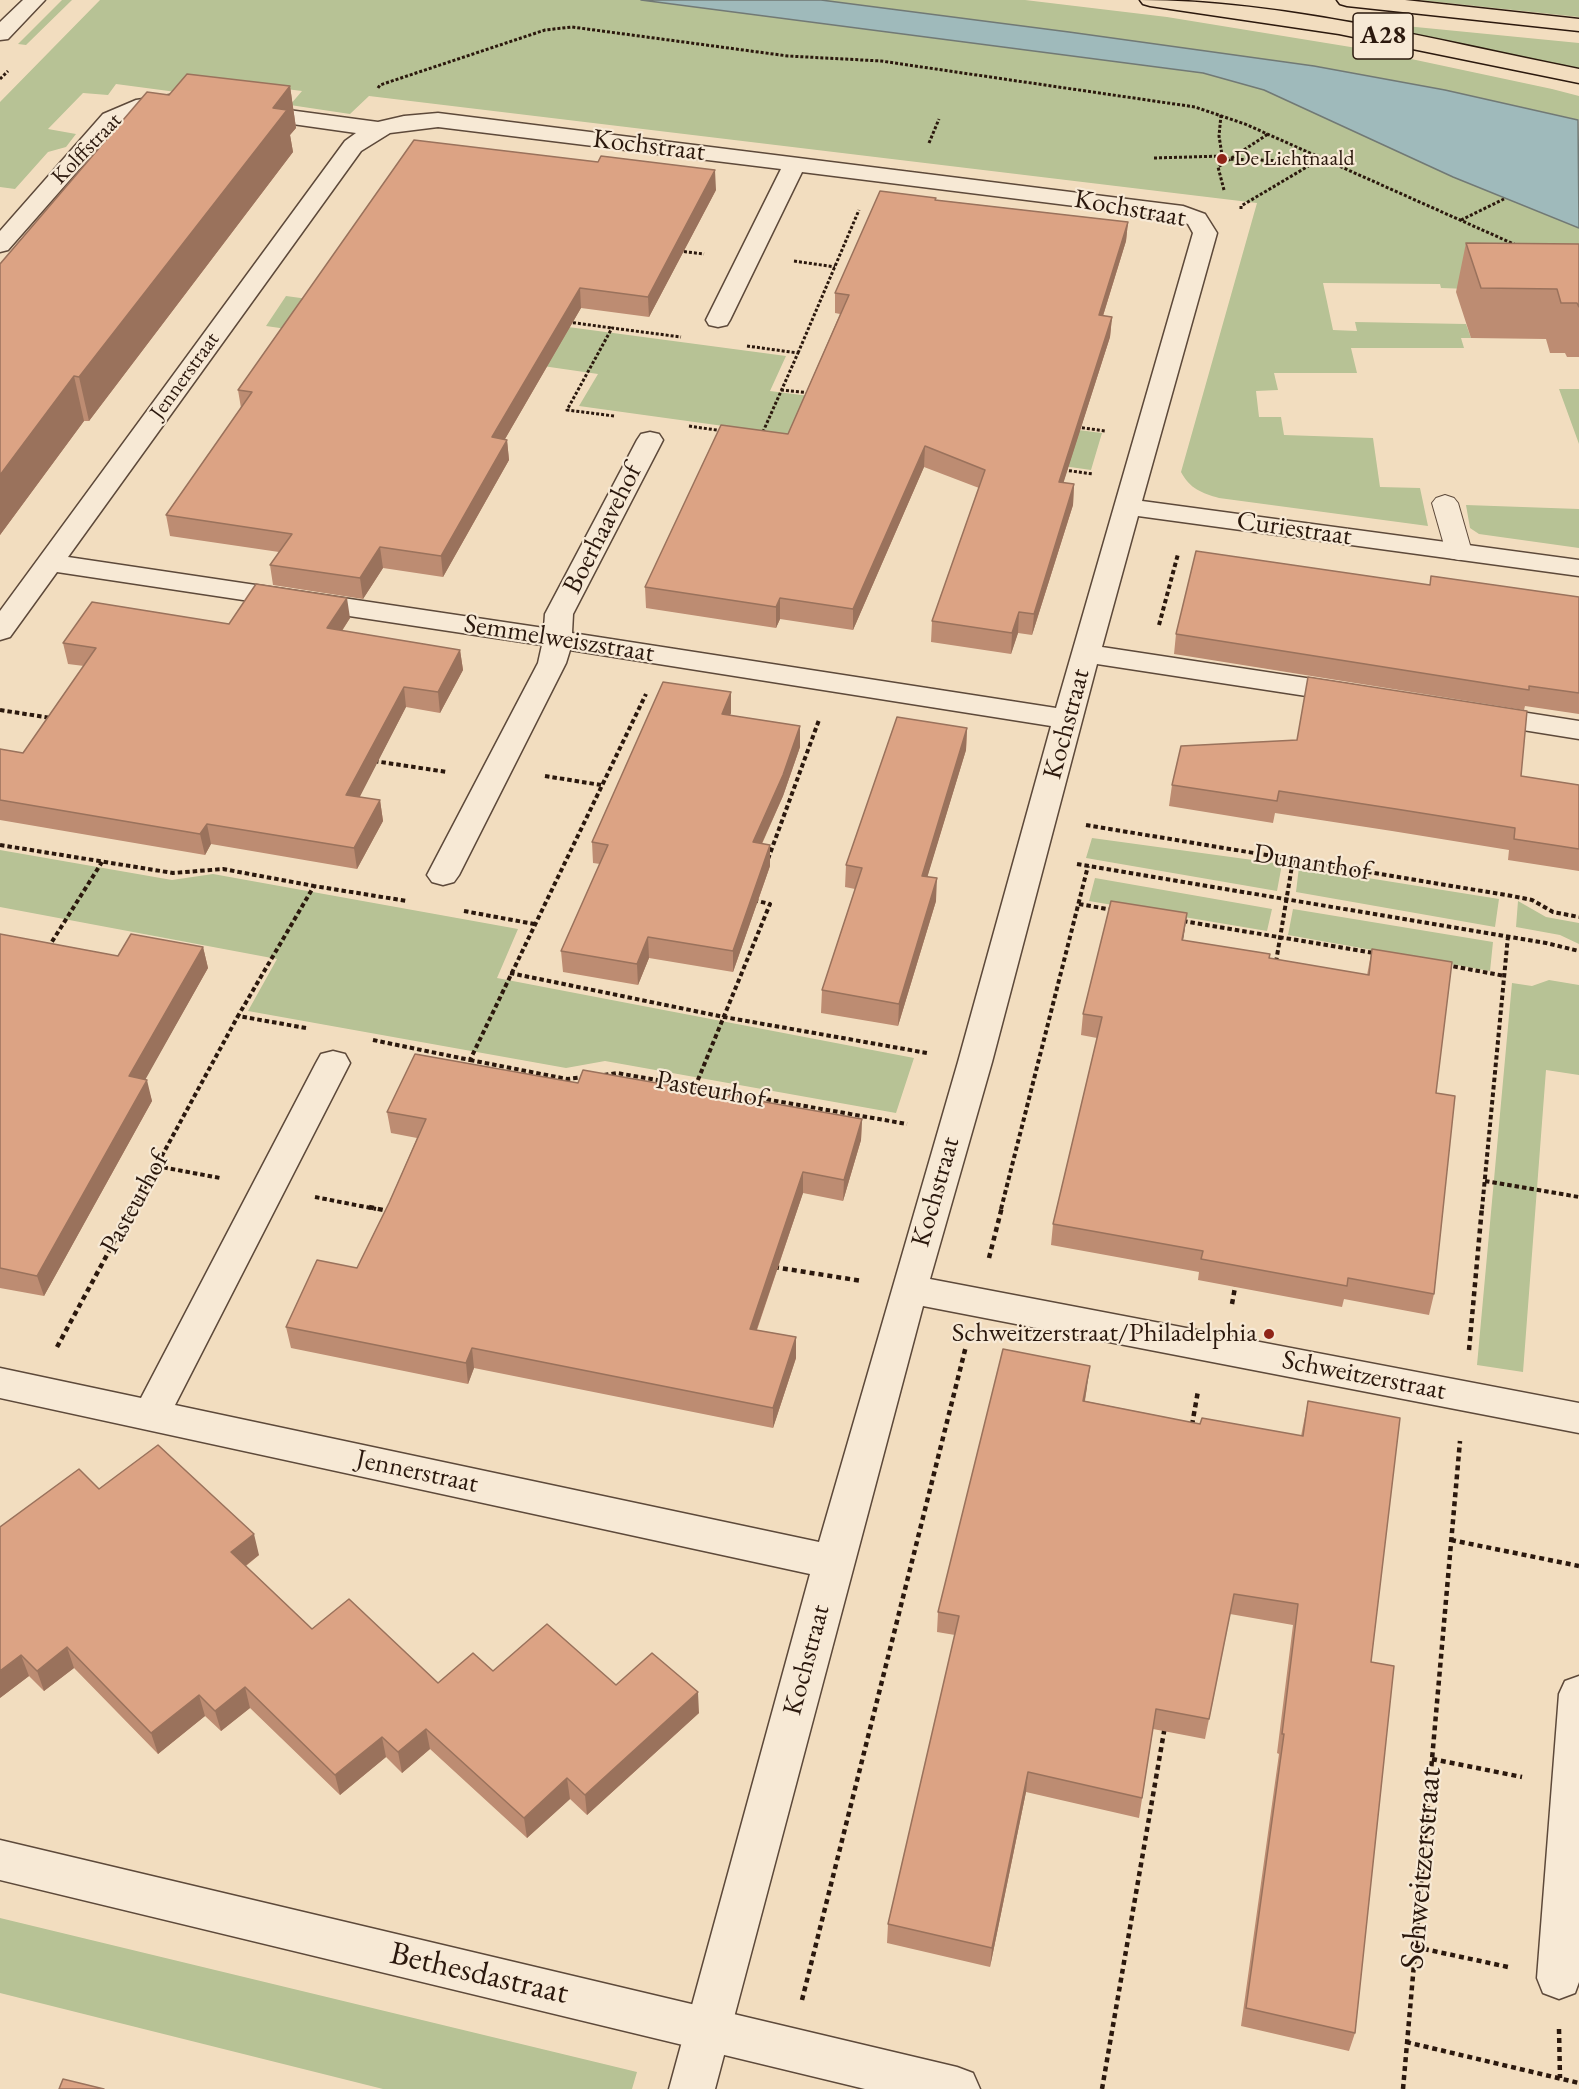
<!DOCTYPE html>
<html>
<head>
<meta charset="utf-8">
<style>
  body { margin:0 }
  canvas { display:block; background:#f2ddbf }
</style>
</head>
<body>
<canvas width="1579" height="2089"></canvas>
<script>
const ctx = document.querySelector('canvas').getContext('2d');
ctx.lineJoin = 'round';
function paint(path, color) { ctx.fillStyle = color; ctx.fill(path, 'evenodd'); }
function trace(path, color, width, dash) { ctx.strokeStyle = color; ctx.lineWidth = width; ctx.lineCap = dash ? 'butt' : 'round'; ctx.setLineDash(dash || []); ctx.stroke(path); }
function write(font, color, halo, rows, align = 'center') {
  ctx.font = font + ' "EB Garamond",serif'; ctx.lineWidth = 4.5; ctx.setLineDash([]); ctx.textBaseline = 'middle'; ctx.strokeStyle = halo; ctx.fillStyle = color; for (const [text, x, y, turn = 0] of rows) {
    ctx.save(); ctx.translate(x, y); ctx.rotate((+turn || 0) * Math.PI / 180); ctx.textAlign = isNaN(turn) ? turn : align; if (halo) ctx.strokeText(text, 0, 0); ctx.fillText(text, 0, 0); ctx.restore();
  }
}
const green = new Path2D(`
  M62 0H72L26 45 18 44Z
  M100 0H641L1203 73 1264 90 1453 177 1579 228V293L1441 288 1440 284 1323 283 1333 330 1357 331 1355 322 1466 324 1471 338H1461L1464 348H1351L1357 373H1274L1278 390 1256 391 1259 417H1281L1284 435 1373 438 1380 487 1420 488 1428 526 1219 498C1202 493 1190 489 1181 472L1257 203 369 96 350 114 290 105 302 91 229 82 214 97 116 84 108 95 83 93 48 129 76 134 66 147 48 152 15 189 0 187V102Z
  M821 0H1025L1167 17 1369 50 1552 89 1579 96V120L1445 90 1314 66Z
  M1419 0H1579V17Z
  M1283 14 1579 43V75Z
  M286 296 513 327 538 323 786 356 770 391 1102 433 1091 470 860 437 832 441 579 406 598 374 266 326Z
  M1579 389V444L1559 389Z
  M1466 505 1579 509V548L1479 534 1470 528Z
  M1092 838 1282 864 1277 891 1086 858Z
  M0 850 172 880 213 874 518 929 497 978 914 1058 896 1113 605 1061 566 1068 248 1011 277 959 0 907Z
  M1299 867 1499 899 1495 927 1296 892Z
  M1095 878 1272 909 1267 931 1089 901Z
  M1518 901 1546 917 1579 923V944L1560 935 1516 927Z
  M1293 909 1493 942 1490 971 1288 935Z
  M1549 980 1579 985V1075L1546 1070 1523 1372 1477 1365 1512 983 1532 986Z
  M0 1918 637 2072 632 2089H383L0 1993Z`);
const water = new Path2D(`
  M641 0H821L1069 32 1314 66 1445 90 1578 120 1579 228 1453 177 1264 90 1203 73Z`);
const pathFar2 = new Path2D(`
  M0 79 8 71
  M378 88 380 85 545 30 572 27 788 56 881 61 1195 107 1245 124 1516 245
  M1221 115 1219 136 1222 155 1229 159 1314 162
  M929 143 939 119
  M1154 158 1223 156
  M1224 190 1218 167 1268 134
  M1241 209V206L1322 158
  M1461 220 1504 199
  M679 251 704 254
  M794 261 835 267
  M568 322 612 328
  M747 346 798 353 762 434
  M798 353 859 210
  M781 390 810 393
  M614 416 567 410 612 328 681 337
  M689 426 723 431
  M1077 427 1105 431
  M1064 470 1093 474`);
const pathFar1 = new Path2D(`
  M1159 625 1178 554
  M0 710 51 718
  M374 761 447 772
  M545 776 601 785
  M1086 825 1512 896 1532 900 1553 912 1579 917
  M0 845 173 873 223 869 314 886
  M768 859 819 720
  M1077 864 1546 943 1579 951
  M1079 904 1113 910
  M464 911 534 924
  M1183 921 1374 953
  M48 948 102 862
  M1276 962 1293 860
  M1446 965 1505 976
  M510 973 724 1017 927 1053
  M306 1028 238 1016 314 886 407 901
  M373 1040 470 1060 646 694
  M470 1060 567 1079 585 1077
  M604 1075 617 1073 907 1124
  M695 1087 770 904 753 900
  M156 1166 220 1178
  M1485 1181 1579 1197
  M315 1197 376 1209
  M133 1209 238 1016
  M1001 1209 1088 866
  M1482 1209 1508 936`);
const path = new Path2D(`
  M369 1207 388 1211
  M989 1258 1002 1207
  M774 1267 862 1281
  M1232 1304 1236 1282
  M57 1347 133 1207
  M1469 1350 1482 1207
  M1192 1425 1198 1391
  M1451 1540 1579 1566
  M1432 1759 1522 1777
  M1415 1947 1508 1967
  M802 2000 966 1346
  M1559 2029 1560 2078
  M1406 2042 1579 2083
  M1102 2089 1165 1726
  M1403 2089 1460 1441`);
const service = new Path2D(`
  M1445 495 1454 498 1458 503 1472 552 1468 558 1459 560 1450 558 1446 552 1432 503 1436 498Z`);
const minor = new Path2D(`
  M170 95 187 97 190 102 187 107C159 114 147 107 119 124L8 250 0 252V231L103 114 136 100Z
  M251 105 378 122 404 116 438 113 1183 206 1205 214 1217 233 1142 501 1579 560V576L1138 516 1102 647 1352 685 1362 688 1366 694 1362 700 1352 703 1097 664 992 1062 930 1279 1579 1403V1433L923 1306 715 2089H669L810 1574 0 1398V1368L141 1398 316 1063 321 1054 333 1051 345 1054 350 1063 175 1405 819 1542 958 1062 1051 726 570 650 566 663 459 875 454 882 443 885 432 882 427 875 538 663 542 645 57 572 10 637 0 640V611L345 141 356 133 243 117 240 112 243 107ZM438 127 781 169 706 320 709 325 718 327 727 325 730 320 802 172 1171 218 1188 224 1193 233 1056 708 572 633 573 614 663 440 659 434 650 432 641 434 637 440 545 614 544 628 68 557 361 151 390 133Z
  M1483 706 1579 721V739L1473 722 1468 715 1473 708Z
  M1579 1676V1982L1575 1993 1559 1999 1543 1993 1537 1978 1559 1694 1565 1681Z`);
const tertiary = new Path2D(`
  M23 0H45L8 39 0 40V22Z
  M0 1840 957 2067 973 2073 980 2089H865L0 1880Z`);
const motorway = new Path2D(`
  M1140 0C1282 0 1439 41 1579 69V83L1339 34 1150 6 1143 4Z
  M1337 0H1405L1579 19V31L1347 6 1340 4Z`);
const wall = new Path2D(`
  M290 86 296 128 290 135 293 152 89 421H84L0 535V264L169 95Z
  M716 190 649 317 581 308 505 439 507 440 509 460 443 577 383 568 363 599 273 585 270 565 279 552 170 536 166 515 241 408 238 390Z
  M936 198V200L1128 222 1126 241 1103 316 1112 317 1110 337 1063 483 1074 484 1073 505 1032 635 1018 633 1011 654 931 642 932 621 979 488 924 467 853 630 780 619 776 628 646 608 645 587 788 434 840 314 835 313V293Z
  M1466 243 1579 244V357H1567L1565 353H1550L1546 339 1471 338 1456 292Z
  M1431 576 1579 597V714L1525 706 1524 710 1174 654 1176 634 1430 585Z
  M350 618 342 631 460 650 463 670 440 713 406 707 359 797 380 800 383 821 357 869 211 844 205 855 0 820V749L23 753 84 666 68 664 63 643 229 624Z
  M731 692V713L730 715 800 747 783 796 762 844 770 845V866L733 972 649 958 638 985 563 972 561 951 600 864 593 863 592 842Z
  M967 728 966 750 927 877 936 901 898 1026 821 1013 822 990 855 889 845 887 846 865Z
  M1521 776 1579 785V871L1508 860 1509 850 1392 831 1275 813 1273 823 1169 806 1172 785Z
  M1187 913 1183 940 1269 958 1367 975 1372 949 1436 1093 1434 1294 1429 1315 1344 1299 1342 1307 1198 1280 1199 1272 1051 1245 1053 1224 1097 1038 1081 1035 1083 1014Z
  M0 934 118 956 203 947 208 968 145 1079 152 1101 44 1296 0 1288Z
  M578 1083 862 1119 861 1140 843 1201 803 1193 757 1330 796 1337V1358L773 1428 474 1368 468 1384 291 1348 286 1327 357 1268 389 1203 417 1138 391 1133 387 1112Z
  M1087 1387 1085 1401 1200 1424 1301 1436 1308 1401 1371 1662 1355 2033 1349 2051 1241 2026 1279 1754 1277 1753 1293 1625 1230 1614 1205 1739 1153 1729 1139 1818 1026 1792 990 1967 887 1943 888 1924 955 1635 937 1632 938 1612Z
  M99 1489 259 1555 246 1566 312 1629 438 1683 493 1671 616 1685 699 1713 587 1815 570 1799 527 1838 430 1749 402 1773 386 1757 340 1795 250 1708 221 1731 205 1716 158 1754 74 1668 44 1691 29 1676 0 1698Z`);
const shadedWall = new Path2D(`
  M290 86 296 128 290 135 293 152 89 421 79 377 273 108Z
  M715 170 716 190 649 317 648 297Z
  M1128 222 1126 241 1097 335 1099 315Z
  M580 288 581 308 494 458 492 437Z
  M1112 317 1110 337 1057 503 1059 482Z
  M74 376 84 421 0 535V475Z
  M507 440 509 460 443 577 441 556Z
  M925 446 924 467 853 630V609Z
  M1074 484 1073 505 1032 635 1034 614Z
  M380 547 383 568 363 599 360 578Z
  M347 598 350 618 330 649 327 628Z
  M780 598V619L776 628V607Z
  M1019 612 1018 633 1011 654 1012 633Z
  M460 650 463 670 440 713 438 692Z
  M404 687 406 707 350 816 346 795Z
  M731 692V713L722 735V714Z
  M800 726V747L783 796 753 863V842Z
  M967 728 966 750 921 898 922 876Z
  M380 800 383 821 357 869 354 848Z
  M207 824 211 844 205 855 200 834Z
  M770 845V866L733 972V951Z
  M937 878 936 901 898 1026 899 1004Z
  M1187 913 1184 935 1179 961 1182 940Z
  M648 937 649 958 638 985 637 964Z
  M203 947 208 968 135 1098 129 1076Z
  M147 1080 152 1101 44 1296 37 1276Z
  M862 1119 861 1140 843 1201 844 1180Z
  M803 1172V1193L750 1349V1329Z
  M796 1337V1358L773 1428V1408Z
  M472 1348 474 1368 468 1384 466 1363Z
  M1090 1366 1087 1387 1081 1422 1083 1401Z
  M254 1534 259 1555 236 1573 231 1552Z
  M67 1647 74 1668 44 1691 37 1671Z
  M21 1655 29 1676 0 1698V1671Z
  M245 1687 250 1708 221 1731 215 1711Z
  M698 1692 699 1713 587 1815 585 1795Z
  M199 1695 205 1716 158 1754 151 1733Z
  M426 1729 430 1749 402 1773 398 1752Z
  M382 1737 386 1757 340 1795 335 1775Z
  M1028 1772 1026 1792 990 1967 992 1948Z
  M567 1778 570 1799 527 1838 524 1818Z`);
const building = new Path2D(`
  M187 74 290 86 273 108 287 110 79 377 74 376 0 475V264L147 92 169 95Z
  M414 140 598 162 601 156 715 170 648 297 580 288 492 437 507 440 441 556 380 547 360 578 270 565 292 534 166 515 252 392 238 390Z
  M880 191 936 198 935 200 1128 222 1099 315 1112 317 1059 482 1074 484 1034 614 1019 612 1012 633 932 621 985 470 925 446 853 609 780 598 776 607 645 587 721 425 788 434 849 295 835 293Z
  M1466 243 1579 244V307L1577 303H1561L1557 289 1481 288Z
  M1196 551 1430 585 1431 576 1579 597V693L1529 686V690L1176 634Z
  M256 584 347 598 327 628 460 650 438 692 404 687 346 795 380 800 354 848 207 824 200 834 0 800V749L23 753 96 648 63 643 92 602 229 624Z
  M1308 677 1527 711 1521 776 1579 785V849L1514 839 1515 828 1396 809 1279 791 1277 801 1172 785 1181 746 1297 740Z
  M663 682 731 692 722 714 800 726 783 775 753 842 770 845 733 951 648 937 637 964 561 951 608 845 592 842Z
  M897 717 967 728 922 876 937 878 899 1004 822 990 862 868 846 865Z
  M1111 901 1187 913 1182 940 1270 954 1269 958 1369 975 1372 949 1452 962 1436 1093 1455 1096 1434 1294 1348 1278 1347 1286 1201 1259 1203 1251 1053 1224 1102 1017 1083 1014Z
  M0 934 118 956 131 934 203 947 129 1076 147 1080 37 1276 0 1268Z
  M415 1054 578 1083 583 1070 862 1119 844 1180 803 1172 750 1329 796 1337 773 1408 472 1348 466 1363 286 1327 317 1260 357 1268 389 1203 426 1119 387 1112Z
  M1003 1349 1090 1366 1083 1401 1200 1424 1202 1418 1303 1436 1308 1401 1400 1418 1371 1662 1394 1666 1355 2033 1246 2008 1284 1734H1282L1298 1604 1234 1594 1209 1719 1156 1709 1142 1798 1028 1772 992 1948 888 1924 959 1616 938 1612Z
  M158 1445 254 1534 231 1552 312 1629 349 1599 438 1683 473 1653 493 1671 547 1624 616 1685 652 1653 698 1692 585 1795 567 1778 524 1818 426 1729 398 1752 382 1737 335 1775 245 1687 215 1711 199 1695 151 1733 67 1647 37 1671 21 1655 0 1671V1527L79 1469 99 1489Z
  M63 2079 104 2089H59Z`);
const markers = [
  [1222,159,6,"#8f2418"],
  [1269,1334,6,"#8f2418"]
];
const farStreetnames = [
  ["Kolffstraat",87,149,-46],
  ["Jennerstraat",185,376,-54]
];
const farPoinames = [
  ["De Lichtnaald",1234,159]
];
const shields = [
  [1383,36,60]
];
const shieldNames = [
  ["A28",1383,36]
];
const streetNames = [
  ["Kochstraat",649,146,7],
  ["Kochstraat",1130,209,10],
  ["Boerhaavehof",603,529,-63],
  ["Curiestraat",1294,529,8],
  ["Semmelweiszstraat",559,639,9],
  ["Kochstraat",1067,724,-75],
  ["Dunanthof",1312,863,9],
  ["Pasteurhof",711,1090,10],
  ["Kochstraat",936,1192,-74],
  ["Pasteurhof",135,1203,-61],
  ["Schweitzerstraat",1364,1376,11],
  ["Jennerstraat",417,1472,12],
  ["Kochstraat",807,1660,-75]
];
const poiNames = [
  ["Schweitzerstraat/Philadelphia",1257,1334]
];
const nearStreetnames = [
  ["Schweitzerstraat",1422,1868,-85],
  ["Bethesdastraat",479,1974,13]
];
paint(green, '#b7c295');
paint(water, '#9fbabb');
trace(water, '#717975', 1.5);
trace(service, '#5d493a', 2);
trace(minor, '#5d493a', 3);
trace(tertiary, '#5d493a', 3);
trace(motorway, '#2b180d', 3);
trace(pathFar2, '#2b180d', 3, [3, 2]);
trace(pathFar1, '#2b180d', 4, [4.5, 3]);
trace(path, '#2b180d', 4.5, [5, 4]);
paint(service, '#f7e9d5');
paint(minor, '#f7e9d5');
paint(tertiary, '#f7e9d5');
paint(motorway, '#f2ddbf');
paint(wall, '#bd8c72');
paint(shadedWall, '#9a725c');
paint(building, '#dca384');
trace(building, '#9a725c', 1.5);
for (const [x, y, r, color] of markers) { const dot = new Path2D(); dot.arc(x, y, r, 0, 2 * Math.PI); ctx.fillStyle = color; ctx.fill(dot); trace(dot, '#f7e9d5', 2); }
write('22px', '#2b180d', '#f7e9d5', farStreetnames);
write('22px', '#2b180d', '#f7e9d5', farPoinames, 'left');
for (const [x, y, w] of shields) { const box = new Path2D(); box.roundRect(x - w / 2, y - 23, w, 46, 4.5); ctx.fillStyle = '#f7e9d5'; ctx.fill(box); trace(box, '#2b180d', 1.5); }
write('bold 26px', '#2b180d', null, shieldNames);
write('27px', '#2b180d', '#f7e9d5', streetNames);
write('27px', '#2b180d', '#f7e9d5', poiNames, 'right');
write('33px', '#2b180d', '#f7e9d5', nearStreetnames);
</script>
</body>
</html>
